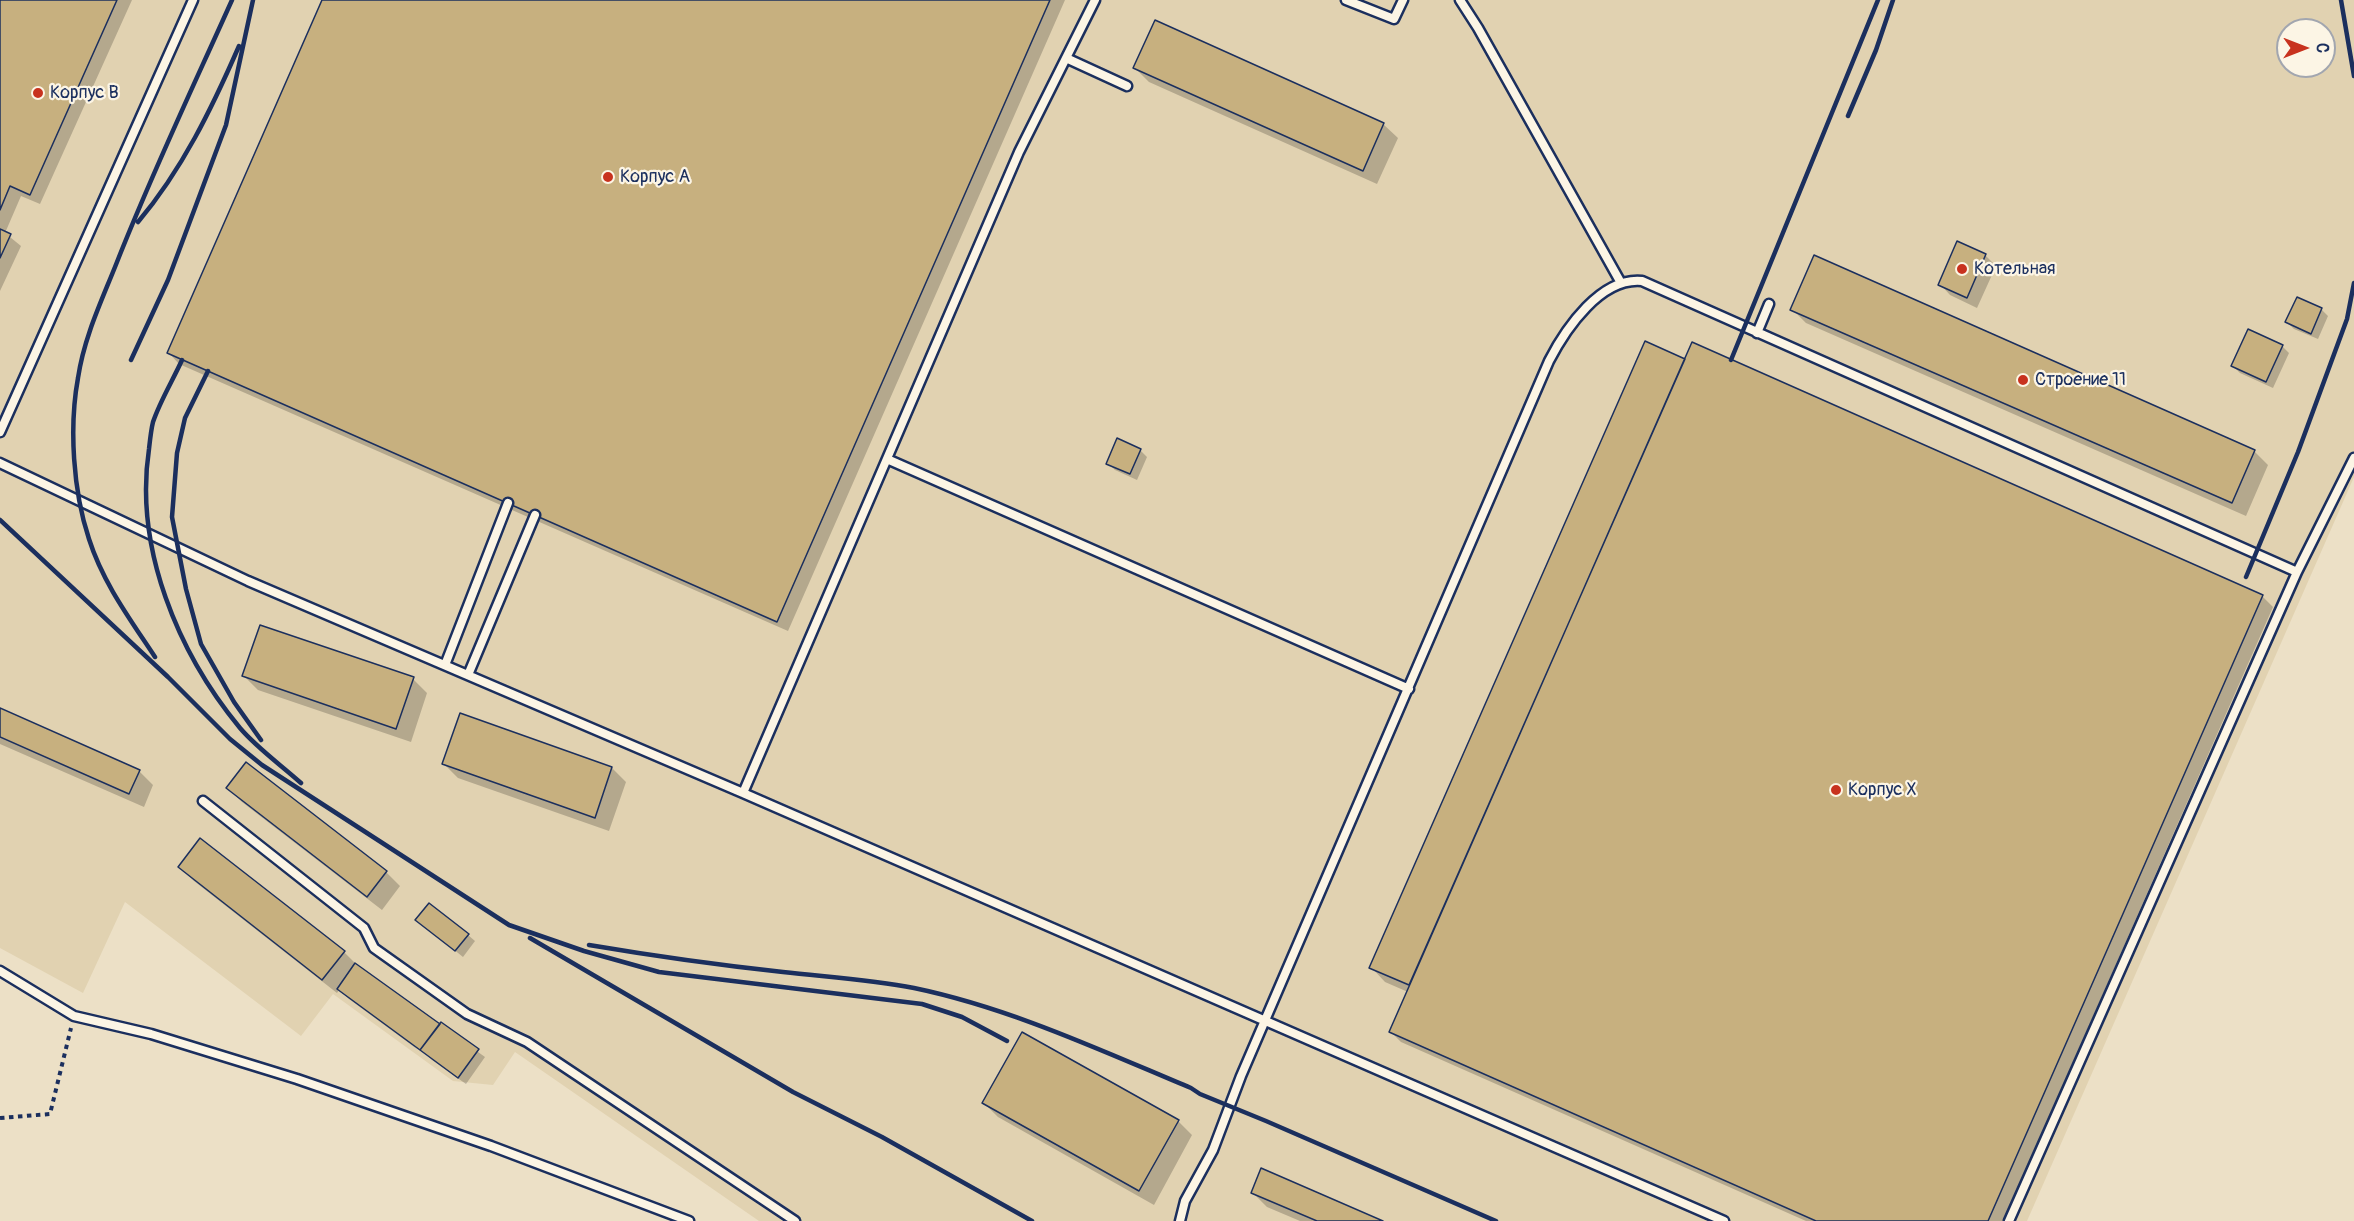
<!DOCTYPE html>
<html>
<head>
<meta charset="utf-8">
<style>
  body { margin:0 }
  #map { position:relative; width:2354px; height:1221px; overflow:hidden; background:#ece0c6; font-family:Pangolin,sans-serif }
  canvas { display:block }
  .north { position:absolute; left:2276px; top:18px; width:60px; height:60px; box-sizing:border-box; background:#fcf5e5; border:2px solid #a2a6af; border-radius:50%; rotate:90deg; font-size:16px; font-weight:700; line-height:24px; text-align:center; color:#1b2f5e }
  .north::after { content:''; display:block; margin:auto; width:21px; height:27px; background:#c8321e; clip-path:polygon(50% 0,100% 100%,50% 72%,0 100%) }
</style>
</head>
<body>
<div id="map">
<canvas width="2354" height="1221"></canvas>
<div class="north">С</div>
</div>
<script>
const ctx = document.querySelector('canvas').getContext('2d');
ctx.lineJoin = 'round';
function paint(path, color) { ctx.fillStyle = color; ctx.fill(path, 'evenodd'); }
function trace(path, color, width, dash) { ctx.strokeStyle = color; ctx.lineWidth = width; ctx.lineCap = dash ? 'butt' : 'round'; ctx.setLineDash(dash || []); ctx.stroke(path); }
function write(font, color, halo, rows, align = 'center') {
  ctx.font = font + ' Pangolin,sans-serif'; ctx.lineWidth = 4.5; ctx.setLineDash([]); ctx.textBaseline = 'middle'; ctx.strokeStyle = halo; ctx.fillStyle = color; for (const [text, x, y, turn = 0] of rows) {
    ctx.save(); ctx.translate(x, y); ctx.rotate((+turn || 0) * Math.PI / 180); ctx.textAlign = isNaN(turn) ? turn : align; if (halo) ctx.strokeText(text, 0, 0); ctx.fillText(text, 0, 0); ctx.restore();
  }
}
const built = new Path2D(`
  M0 0H2354V477L2027 1221H759L515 1052 493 1085 453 1081 333 994 301 1036 125 902 83 993 0 948ZM2288 30H2324V66H2288Z`);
const shadow = new Path2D(`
  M0 0H132L40 204 21 196 5 233 21 246 0 291Z
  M324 0H1065L788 631 179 364 169 353Z
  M1135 68 1383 124 1398 138 1377 184 1149 82Z
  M1985 255 1996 266 1977 308 1950 295 1940 284Z
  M2298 299 2322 310 2328 316 2318 339 2294 329 2287 322Z
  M1792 309 2254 451 2268 465 2246 516 1806 323Z
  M1646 343 2262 596 2273 607 2003 1221H1806L1401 1042 1391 1032 1408 992 1385 982 1371 967Z
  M2282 346 2289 353 2273 388 2240 373 2233 366Z
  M1140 450 1147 457 1137 480 1115 470 1108 463Z
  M244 676 413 679 427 693 411 742 258 690Z
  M0 710 139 771 153 785 144 807 0 744Z
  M444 764 612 768 626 782 609 831 458 778Z
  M228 788 386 872 400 886 382 910 242 802Z
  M180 867 344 952 358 966 485 1057 466 1084 432 1060 416 1044 414 1046 417 1049 349 999 339 990 337 993 194 881Z
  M417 920 468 935 475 941 463 957Z
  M984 1103 1178 1121 1192 1135 1154 1205 998 1117Z
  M1252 1192 1379 1221H1300L1267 1207Z`);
const building = new Path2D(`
  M0 0H117L30 195 10 186 0 210Z
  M322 0H1050L777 622 167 353Z
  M1155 20 1384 123 1363 171 1133 68Z
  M0 229 11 234 0 258Z
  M1957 241 1986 254 1967 298 1938 285Z
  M1814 255 2255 450 2232 503 1790 310Z
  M2297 297 2322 308 2311 334 2285 322Z
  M2248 329 2283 345 2266 382 2231 366Z
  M1645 341 1685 359 1409 985 1369 968Z
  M1692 342 2263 595 1988 1221H1816L1389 1032Z
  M1117 438 1141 449 1130 474 1106 464Z
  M260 625 414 677 396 729 242 676Z
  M0 708 140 770 129 794 0 737Z
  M460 713 612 767 595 818 442 764Z
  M246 762 387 871 367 897 226 788Z
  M200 838 345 951 322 980 178 867Z
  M429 903 469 934 455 951 415 920Z
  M355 963 440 1024 420 1050 337 989Z
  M441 1022 479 1049 458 1078 420 1050Z
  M1022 1032 1179 1120 1139 1191 982 1103Z
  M1261 1168 1383 1221H1317L1251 1193Z`);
const path = new Path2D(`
  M0 1118 50 1114 71 1028`);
const service = new Path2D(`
  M1346 0 1394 19 1403 0
  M1460 0 1478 28 1621 283
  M1066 58 1127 86
  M1757 333 1769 304
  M0 432 193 0
  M887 459 1409 689
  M0 463 248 581 743 793 1724 1221
  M445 665 508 503
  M468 675 535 515
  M743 793 1019 152 1095 0
  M203 801 364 928 374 948 467 1014 527 1042 795 1221
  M0 971 74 1016 151 1034 297 1079 491 1146 689 1221
  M1180 1221 1185 1201 1213 1150 1241 1076 1549 361C1566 328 1601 277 1642 281L2297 572
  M2009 1221 2297 572 2354 458`);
const rail = new Path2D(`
  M2341 0 2354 76
  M1848 116 1876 50 1893 0
  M138 222C182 170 212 108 239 46
  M131 360 168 280 226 125 253 0
  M182 360C173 380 160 401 153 422 151 430 150 440 149 449 134 548 178 653 240 728 257 748 281 765 301 783
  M1731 360 1878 0
  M208 371 185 418 177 453 172 517 186 589 201 644 234 702 261 740
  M0 520 168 677 230 739 262 765 509 925 584 951 659 972 922 1004 962 1017 1007 1041
  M2246 577 2298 452 2347 319 2354 283
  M155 657C130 619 103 583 89 539 73 491 69 427 78 378 84 337 102 300 117 262 152 173 193 87 232 0
  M530 938 793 1092 882 1137 1032 1221
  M589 945C654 956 718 965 783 972 827 977 870 979 914 988 1010 1008 1100 1050 1191 1088L1200 1094 1266 1121 1496 1221`);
const markers = [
  [38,93,6,"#c8321e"],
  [608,177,6,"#c8321e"],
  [1962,269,6,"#c8321e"],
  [2023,380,6,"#c8321e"],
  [1836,790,6,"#c8321e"]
];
const poiNames = [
  ["Корпус В",50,93],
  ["Корпус А",620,177],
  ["Котельная",1974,269],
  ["Строение 11",2035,380],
  ["Корпус Х",1848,790]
];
paint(built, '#e1d2b1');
paint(shadow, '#0003');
paint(building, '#c7b07f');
trace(building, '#1b2f5e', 1.5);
trace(service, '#1b2f5e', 13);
trace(path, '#1b2f5e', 4, [4.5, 4.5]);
trace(service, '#fcf5e5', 8);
trace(rail, '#1b2f5e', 4.5);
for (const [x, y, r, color] of markers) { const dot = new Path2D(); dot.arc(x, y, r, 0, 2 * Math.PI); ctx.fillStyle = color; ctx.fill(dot); trace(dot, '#fcf5e5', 2); }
write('18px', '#1b2f5e', '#fcf5e5', poiNames, 'left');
</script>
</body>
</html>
